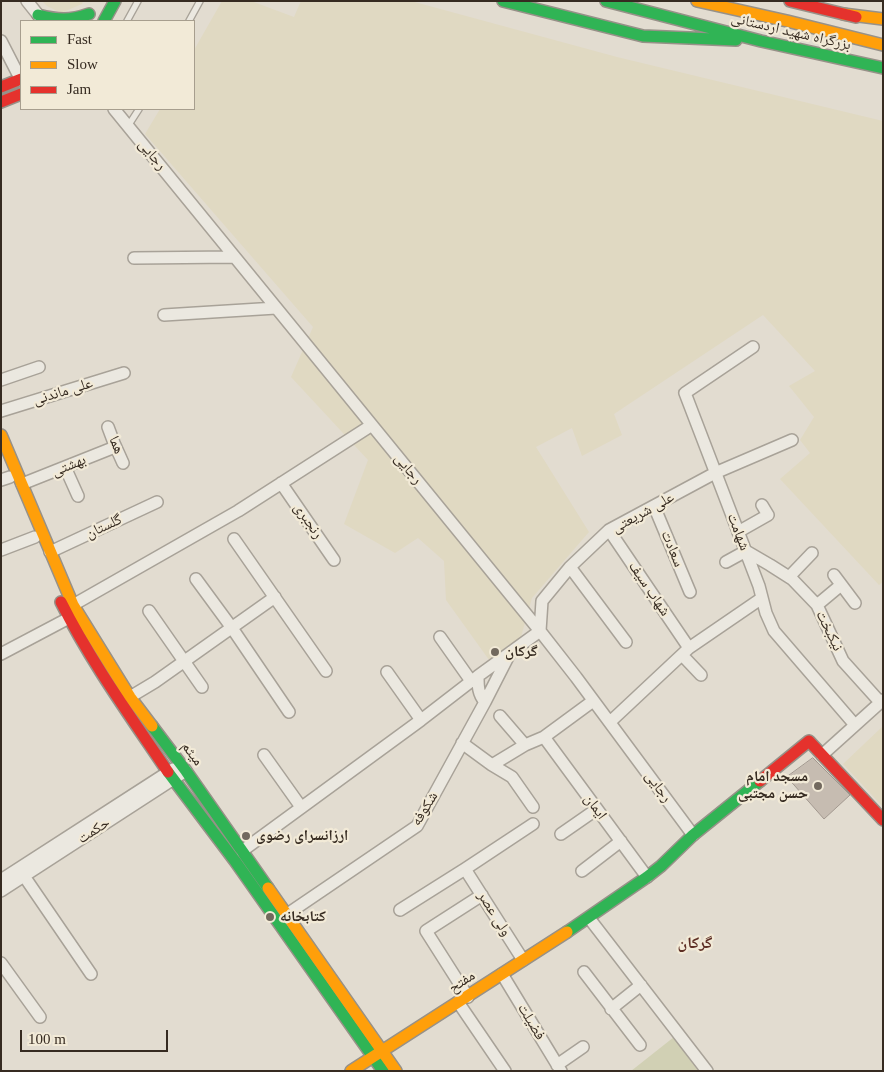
<!DOCTYPE html>
<html>
<head>
<meta charset="utf-8">
<style>
  body { margin:0 }
  #map { position:relative; width:884px; height:1072px; overflow:hidden; background:#e2dcd0; font-family:"Times New Roman",serif }
  canvas { display:block }
  .frame { position:absolute; inset:0; border:2px solid #362b21; pointer-events:none }
  .legend { position:absolute; left:20px; top:20px; width:175px; height:90px; box-sizing:border-box; background:#f2ead7; border:1px solid #a79e8e; margin:0; padding:6px 9px; list-style:none; font-size:15px; color:#362b21 }
  .legend li { display:flex; align-items:center; gap:10px; height:25px }
  .legend b { width:25px; border:1px solid #a79e8e }
  .scale { position:absolute; left:20px; top:1030px; width:148px; height:22px; box-sizing:border-box; border:2px solid #362b21; border-top:0; padding-left:6px; font-size:15px; line-height:18px; white-space:nowrap; color:#362b21; -webkit-text-stroke:4px #f2ead7; paint-order:stroke }
</style>
</head>
<body>
<div id="map">
<canvas width="884" height="1072"></canvas>
<div class="frame"></div>
<ul class="legend">
<li><b style="height:6px;background:#30b455"></b>Fast</li>
<li><b style="height:6px;background:#ff9f0a"></b>Slow</li>
<li><b style="height:6px;background:#e5322d"></b>Jam</li>
</ul>
<div class="scale">100 m</div>
</div>
<script>
const ctx = document.querySelector('canvas').getContext('2d');
ctx.lineJoin = 'round';
function paint(path, color) { ctx.fillStyle = color; ctx.fill(path, 'evenodd'); }
function trace(path, color, width, dash) { ctx.strokeStyle = color; ctx.lineWidth = width; ctx.lineCap = dash ? 'butt' : 'round'; ctx.setLineDash(dash || []); ctx.stroke(path); }
function write(font, color, halo, rows, align = 'center') {
  ctx.font = font + ' "Times New Roman","Noto Naskh Arabic",serif'; ctx.lineWidth = 4.5; ctx.setLineDash([]); ctx.textBaseline = 'middle'; ctx.strokeStyle = halo; ctx.fillStyle = color; for (const [text, x, y, turn = 0] of rows) {
    ctx.save(); ctx.translate(x, y); ctx.rotate((+turn || 0) * Math.PI / 180); ctx.textAlign = isNaN(turn) ? turn : align; if (halo) ctx.strokeText(text, 0, 0); ctx.fillText(text, 0, 0); ctx.restore();
  }
}
const farmland = new Path2D(`
  M42 1H83L82 4 61 13 47 6Z
  M222 1H251L294 17 301 1H411L617 57 883 121V582L879 585 780 479 810 453 800 440 814 417 789 386 815 371 763 315 614 414 622 435 582 456 572 428 536 447 589 532 532 598 515 658 497 671 446 600 444 561 418 538 395 553 344 524 368 460 291 377 313 327 145 134 160 109H194V50Z
  M883 726V807L843 764Z`);
const green = new Path2D(`
  M674 1037 698 1071H631Z`);
const building = new Path2D(`
  M813 758 850 795 824 819 787 777Z`);
const lane = new Path2D(`
  M127 21 138 1
  M189 21 200 1
  M128 126 139 109`);
const street = new Path2D(`
  M27 1 43 21
  M1 41 21 80
  M114 109 540 631 576 677 693 835
  M134 258 234 257
  M164 315 276 308
  M753 347 685 393 759 586 766 613 774 631 855 725
  M1 380 39 367
  M1 411 124 373
  M108 427 114 443 123 463
  M65 467 78 496
  M1 480 10 477
  M281 483 334 560
  M22 484 115 447
  M654 506 690 592
  M609 530 689 648
  M738 532 768 515 762 505
  M234 539 326 671
  M1 550 35 537
  M50 552 157 502
  M726 562 746 551 770 565 792 579 817 605 843 661 880 702
  M570 567 626 642
  M834 575 855 603
  M789 577 812 553
  M196 579 232 628 289 712
  M73 605 238 511 372 425
  M817 605 841 585
  M149 611 202 687
  M540 631 542 601 570 567 609 530 715 473 792 440
  M440 637 471 681
  M1 654 69 618
  M682 655 701 675
  M387 672 421 720
  M478 676C478 686 478 694 485 702
  M130 697 155 682 275 597
  M500 716 525 745
  M610 722 689 648 762 598
  M544 737 647 877
  M462 743 492 765
  M264 755 301 807
  M822 755 883 700
  M533 807 512 777 492 765 525 745 544 737 593 701
  M561 834 597 809
  M242 851 421 720 478 676 540 631
  M465 869 523 960
  M582 871 621 841
  M24 876 91 974
  M1 880 173 769
  M1 891 186 771
  M400 910 465 869 533 824
  M286 915 417 826 485 702 509 655
  M589 918 707 1071
  M1 963 40 1017
  M584 972 640 1045
  M502 974 561 1071
  M468 997 426 931 482 895
  M458 1002 505 1071
  M611 1009 641 985
  M557 1065 583 1047`);
const fast = new Path2D(`
  M503 1 643 36 736 40
  M606 1 761 41 883 68
  M38 15C58 20 69 21 89 14
  M104 21 115 1
  M152 726 186 771 268 888
  M168 772 235 861 383 1071
  M567 932 647 877 661 866 693 835 760 781`);
const slow = new Path2D(`
  M697 1 787 21 883 45
  M843 14 883 19
  M1 435 73 605 130 697 152 726
  M268 888 396 1071
  M351 1071 567 932`);
const jam = new Path2D(`
  M790 1 856 17
  M1 87 21 79
  M1 102 21 94
  M61 602C91 662 131 717 168 772
  M760 781 809 741 883 820`);
const markers = [
  [495,652,5,"#72695e"],
  [818,786,5,"#72695e"],
  [246,836,5,"#72695e"],
  [270,917,5,"#72695e"]
];
const streetNames = [
  ["بزرگراه شهید اردستانی",791,32,13],
  ["رجایی",152,155,51],
  ["علی ماندنی",63,392,-17],
  ["هما",116,445,67],
  ["بهشتی",69,466,-22],
  ["رجایی",408,469,51],
  ["علی شریعتی",643,513,-29],
  ["رنجبری",308,521,55],
  ["گلستان",104,527,-25],
  ["شهامت",738,532,69],
  ["سعادت",672,549,68],
  ["شهاب سیف",649,589,56],
  ["نیکبخت",829,631,64],
  ["میثم",192,754,54],
  ["رجایی",658,787,54],
  ["ایمان",595,807,54],
  ["شکوفه",425,809,-58],
  ["حکمت",94,831,-33],
  ["ولی عصر",494,914,58],
  ["مفتح",462,982,-33],
  ["فضیلت",531,1022,59]
];
const poiNames = [
  ["گرکان",505,652],
  ["مسجد امام",808,777,"right"],
  ["حسن مجتبی",808,794,"right"],
  ["ارزانسرای رضوی",256,836],
  ["کتابخانه",280,917]
];
const neighbourhoodNames = [
  ["گرکان",695,944]
];
paint(farmland, '#e0d9c2');
paint(green, '#d1d0b4');
paint(building, '#c6bcb1');
trace(building, '#a2988f', 1);
trace(lane, '#a8a298', 8);
trace(street, '#a8a298', 14);
trace(fast, '#979188', 14);
trace(slow, '#979188', 14);
trace(jam, '#979188', 14);
trace(lane, '#ebe8e0', 5.5);
trace(street, '#ebe8e0', 11);
trace(fast, '#30b455', 11);
trace(slow, '#ff9f0a', 11);
trace(jam, '#e5322d', 11);
for (const [x, y, r, color] of markers) { const dot = new Path2D(); dot.arc(x, y, r, 0, 2 * Math.PI); ctx.fillStyle = color; ctx.fill(dot); trace(dot, '#f2ead7', 2); }
write('15px', '#362b21', '#f2ead7', streetNames);
write('bold 15px', '#362b21', '#f2ead7', poiNames, 'left');
write('bold 16px', '#5e2f25', '#f2ead7', neighbourhoodNames);
</script>
</body>
</html>
